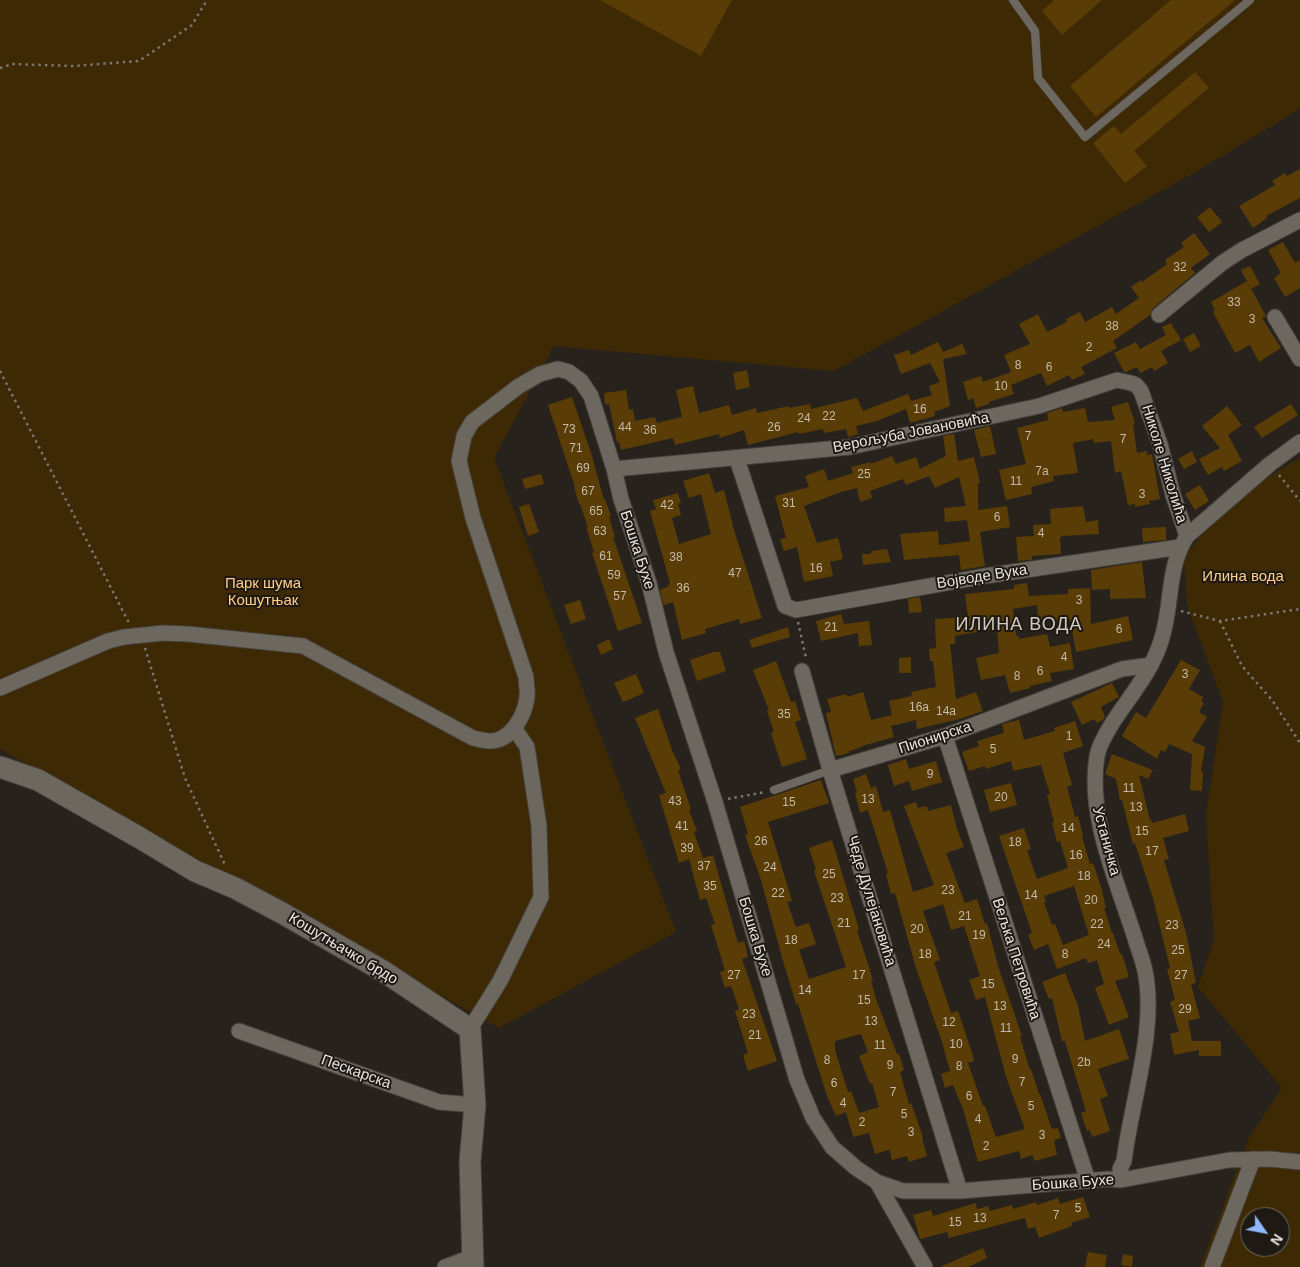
<!DOCTYPE html>
<html>
<head>
<meta charset="utf-8">
<style>
  body { margin:0 }
  #map { position:relative; width:1300px; height:1267px; overflow:hidden; background:#27231c; font-family:Helvetica,sans-serif }
  canvas { display:block }
  .north { position:absolute; left:1240px; top:1207px; width:50px; height:50px; box-sizing:border-box; background:#1e1913; border:1px solid #6f6b65; border-radius:50%; rotate:123deg; font-size:14px; font-weight:700; line-height:20px; text-align:center; color:#e8e5e0 }
  .north::after { content:''; display:block; margin:auto; width:18px; height:22px; background:#90b8fd; clip-path:polygon(50% 0,100% 100%,50% 72%,0 100%) }
</style>
</head>
<body>
<div id="map">
<canvas width="1300" height="1267"></canvas>
<div class="north">N</div>
</div>
<script>
const ctx = document.querySelector('canvas').getContext('2d');
ctx.lineJoin = 'round';
function paint(path, color) { ctx.fillStyle = color; ctx.fill(path, 'evenodd'); }
function trace(path, color, width, dash) { ctx.strokeStyle = color; ctx.lineWidth = width; ctx.lineCap = dash ? 'butt' : 'round'; ctx.setLineDash(dash || []); ctx.stroke(path); }
function write(font, color, halo, rows, align = 'center') {
  ctx.font = font + ' Helvetica,sans-serif'; ctx.lineWidth = 4; ctx.setLineDash([]); ctx.textBaseline = 'middle'; ctx.strokeStyle = halo; ctx.fillStyle = color; for (const [text, x, y, turn = 0] of rows) {
    ctx.save(); ctx.translate(x, y); ctx.rotate((+turn || 0) * Math.PI / 180); ctx.textAlign = isNaN(turn) ? turn : align; if (halo) ctx.strokeText(text, 0, 0); ctx.fillText(text, 0, 0); ctx.restore();
  }
}
const green = new Path2D(`
  M0 0H1300V109L1192 174 834 371 554 346 494 458 676 932 499 1028 0 749Z
  M1300 458V1267H1200L1249 1138 1282 1088 1198 987 1214 940 1206 816 1223 702 1187 605 1184 557 1207 529 1259 482ZM1250 1217H1280V1247H1250Z`);
const building = new Path2D(`
  M600 0H732L701 56Z
  M1054 0H1102L1062 35 1042 11Z
  M1171 0H1235L1096 117 1070 86Z
  M1195 72 1209 88 1134 151 1147 166 1125 183 1093 143 1114 126 1121 134Z
  M1300 169V198L1266 216 1267 218 1253 228 1239 206 1275 185 1272 181 1285 173 1287 176Z
  M1210 207 1222 222 1209 232 1197 217Z
  M1194 233 1210 254 1191 268 1195 273 1153 308 1150 315 1113 341 1117 348 1081 367 1085 374 1072 380 1069 375 1047 386 1041 373 1011 385 1014 394 989 402V404L976 408 973 398 968 400 963 382 981 376 983 382 1011 372 1004 355 1030 344 1019 324 1038 314 1047 332 1067 322 1066 319 1080 312 1085 322 1112 307 1116 314 1139 298 1131 287 1141 280 1142 282 1167 264 1165 260 1184 247 1181 243Z
  M1283 242 1295 263 1300 260V288L1285 297 1274 278 1281 273 1268 250Z
  M1250 266 1260 284 1251 289 1241 270Z
  M1247 281 1266 316 1262 318 1281 348 1259 362 1250 345 1235 353 1213 312 1215 310 1211 302Z
  M1171 323 1181 340 1161 351 1168 363 1154 371 1152 367 1140 373 1137 367 1126 372H1124L1114 353 1136 342 1140 349 1166 335 1162 327Z
  M1194 333 1201 346 1190 352 1183 339Z
  M938 342 943 352 962 344 967 354 943 359 950 406 934 412 935 416 910 423 906 409 877 421 856 426 858 434 848 437 846 429 824 433 823 429 799 434 798 432 748 445 744 430 720 438 719 434 675 445 673 438 621 450 619 442H617L609 404H605L604 393 626 390 629 410 633 409 635 421 655 417 657 423 682 417 676 390 693 386 699 413 729 405 732 415 756 408 757 413 789 406V408L810 404 811 409 857 398 863 411 908 394 911 401 932 395 929 386 940 382 930 363 901 374 894 355 909 350 911 355Z
  M747 370 750 387 736 390 733 373Z
  M572 397 592 456 604 500 605 499 611 516 609 517 615 537H613L642 623 618 631 592 553 594 552 586 527H588L580 504H579L574 487H575L548 405Z
  M1128 402 1135 423 1133 424 1137 453 1147 451V455L1152 454 1160 499 1149 501 1150 504 1135 507V504L1128 505 1121 471 1115 473 1111 441 1094 443 1093 439 1073 443 1078 473 1053 476 1054 481 1031 487 1032 494 1006 500 999 470 1026 464 1017 428 1048 420 1047 413 1062 408 1063 412 1085 408 1088 422 1115 420 1111 407Z
  M1291 404 1298 415 1262 438 1254 427Z
  M1227 406 1242 425 1228 435 1242 461 1224 471 1222 467 1208 475 1199 459 1220 448 1202 426Z
  M990 426 996 454 981 457 974 430Z
  M954 434 958 461 974 457 980 483H978V510L1007 506 1010 527 980 532 985 566 961 570 959 555 904 560 900 534 938 531 939 545 970 541 967 520 945 522 944 508 966 506 959 477 935 488 929 476 906 485 903 479 870 491 872 498 860 502 857 488 841 492 804 506 817 543 838 538 843 559 830 562 833 576 804 582 797 547 784 551 780 539 786 538 775 496 809 487 805 476 824 469 828 481 853 473 851 467 871 462V464L892 456 896 464 916 457 920 469 946 456 943 436Z
  M1192 451 1197 462 1184 469 1178 459Z
  M709 473 715 493 724 490 734 530 762 618 740 624 739 619 705 629 706 633 682 640 673 602 664 605 663 603 660 590 669 586 668 584 670 583 650 511 656 509 653 500 678 493 681 503 678 504 681 515 672 518 679 544 711 534 701 494 689 498 683 481Z
  M541 474 544 484 525 489 522 479Z
  M1200 485 1209 501 1195 510 1185 494Z
  M529 504 539 532 528 536 519 507Z
  M1083 506 1086 522 1098 520 1099 534 1063 536 1060 538 1061 554 1032 556V560L1018 561 1016 537 1034 536 1033 525 1051 524 1050 509Z
  M1166 527V540L1143 542 1142 528Z
  M887 549 891 562 863 565 862 554H871V551Z
  M1142 562 1146 598 1110 599V589L1092 590 1091 570Z
  M1027 583 1029 596 1068 594V589L1090 588 1091 624 1128 616 1133 640 1076 652 1070 619 1038 621 1037 605 1013 609 1016 636H1019V639L1047 634 1050 647 1070 643 1074 669 1050 673 1052 681 1030 686V688L1010 693 1005 675 981 680 976 658 999 653 997 628 955 636V644H950L956 699 976 692 983 711 960 719 917 729 916 720 891 726 894 737 862 746V747L849 751V753L836 756 826 713 831 712 827 699 846 694 847 697 863 692 871 720 892 715 889 701 912 696 911 692 936 687 933 661H930L929 649 936 648 935 619 968 617 965 594 1014 589V585Z
  M920 597 922 612 909 613 908 599Z
  M580 600 586 619 571 624 564 605Z
  M841 614 844 624 869 621 872 645 859 646 858 633 821 641 816 621Z
  M788 627 790 637 752 648 749 640Z
  M609 639 613 649 601 655 597 645Z
  M713 652H720L726 671 697 681 690 660Z
  M911 657V673H899V658Z
  M1181 660 1200 670 1189 689 1203 697 1201 701 1204 703 1199 712 1207 717 1192 741 1205 747 1201 771 1203 772 1202 791 1190 790 1192 754 1169 744 1165 752 1161 750 1157 759 1122 736 1136 712 1146 718Z
  M776 661 791 702 795 701 801 720 795 722 807 759 782 767 771 733 774 732 767 711 769 710 753 670Z
  M636 674 644 693 623 702 614 683Z
  M1112 683 1119 697 1101 707 1105 717 1103 720 1097 723 1094 719 1082 725 1071 702Z
  M658 709 672 750 681 769 678 771 691 809 689 810 697 831 694 832 703 858 713 855 738 943 744 941 748 957 742 959 777 1061 748 1071 743 1055 748 1053 735 1011 739 1009 731 986 725 988 720 972 725 970 711 925 715 924 706 898 700 900 689 859 679 863 659 795 666 793 635 718Z
  M1019 720 1024 740 1055 731 1054 728 1075 721 1083 746 1063 753 1072 785 1067 787 1075 817 1078 816 1083 835 1082 836 1090 864 1093 863 1102 890 1106 908H1104L1112 933H1113L1120 954H1122L1129 977 1115 981 1129 1017 1109 1025 1095 988 1104 984 1097 960 1088 963 1086 958 1057 969 1048 944 1034 950 1028 935 1032 933 999 836 1024 828 1031 849 1027 850 1037 879 1068 868 1060 841 1057 842 1052 823 1054 822 1047 795 1050 794 1041 765 1013 771 1011 761 986 769 985 766 969 771 962 752 979 746 977 741 1004 733 1002 724ZM1074 886 1089 935 1063 945 1055 924 1052 925 1044 903 1046 902 1044 896Z
  M1112 754 1153 770 1148 779 1139 775 1150 820H1151L1152 823 1185 814 1189 831 1163 838 1169 859 1164 860 1186 933 1196 983 1191 984 1200 1018 1188 1021 1192 1041H1221V1056H1199V1050L1174 1055 1170 1034 1179 1032 1170 1002 1175 1000 1167 969 1170 968 1153 898 1135 843 1133 844 1122 800H1120L1116 779 1105 774Z
  M906 759 909 769 936 761 942 782 912 791 909 781 894 786 888 765Z
  M866 774 871 788 876 786 883 812 890 810 913 892 934 885 904 806 916 802 918 808 927 806 928 811 951 805 957 829 964 847 946 853 965 903 977 899 985 924 987 923 998 966 1022 1036 1020 1037 1030 1070 1031 1069 1039 1094H1040L1052 1129 1058 1128 1061 1138 1054 1140 1057 1155 1034 1161 1033 1155 1021 1159 1019 1151 978 1162 963 1109 953 1085 945 1088 941 1074 950 1071 942 1042 916 968 895 893 891 894 886 874 888 873 868 810 860 813 855 793 857 792 853 779ZM943 904 951 930 964 926 980 976 969 980 976 1000 985 997 1006 1077 1025 1129 996 1137 985 1106H983L968 1063 974 1061 972 1053 958 1011 951 1013 934 962 940 960 923 911Z
  M821 780 829 803 768 822 792 901 787 902 796 927 809 923 816 944 799 950 809 979 846 967 814 871 816 870 809 848 832 840 859 929 857 930 873 980 871 981 877 1002 897 1054H899L904 1070 900 1072 909 1104 911 1103 923 1137 922 1138 927 1156 909 1162 907 1156 892 1160 890 1150 888 1151V1150L875 1154 869 1133 853 1137 846 1112 836 1116 827 1096 798 1004H796L783 961 761 880 745 835 748 834 740 807ZM861 1034 868 1052 859 1056 870 1084 872 1083 879 1107 859 1113 851 1091 848 1092 835 1050V1041Z
  M1011 783 1017 805 990 812 984 790Z
  M1065 973 1078 1006 1085 1041 1119 1029 1129 1059 1098 1069 1108 1096 1100 1099 1110 1131 1092 1137 1090 1130 1087 1131 1081 1113 1086 1111 1065 1041H1062L1052 998 1049 999 1042 982Z
  M1083 1197 1090 1217 1071 1223 1072 1226 1039 1238 1035 1227 1028 1229 1025 1218 949 1238 947 1232 920 1239 913 1215 931 1210 933 1216 976 1203 977 1209 988 1206 990 1211 1012 1205 1013 1209 1036 1202 1037 1205 1058 1198 1060 1204Z
  M983 1248 987 1258 968 1267H940Z
  M1088 1252 1107 1255 1105 1267H1085Z
  M1123 1254 1133 1256 1132 1267 1121 1265Z`);
const path = new Path2D(`
  M0 68 12 64 74 66 139 61 192 25 207 0
  M0 371 129 623
  M1279 475 1300 501
  M1181 611 1220 621 1300 609
  M1220 621 1242 666 1272 700 1300 743
  M798 622 806 658
  M145 648 185 778 225 865
  M728 799 765 792`);
const lane = new Path2D(`
  M1013 0 1035 31 1038 78 1085 137 1250 0
  M774 790 830 770`);
const street = new Path2D(`
  M1159 315 1222 263 1242 250 1300 220
  M1275 317 1300 359
  M737 459 785 606 796 610 985 576 1180 547
  M614 469 850 447 1039 406 1117 380 1131 383 1136 385 1141 391 1160 444 1173 495 1187 536
  M802 671 830 770 960 1191
  M0 688 108 641 124 637 163 633 188 634 303 646 473 738C478 739 484 741 489 741 510 742 525 716 527 697 528 691 526 684 526 677L473 518 459 461 464 436 472 422 519 386 540 374 558 369 569 372 581 381 591 396 614 469 621 499 649 583 666 652 715 802 797 1080 813 1118 832 1147 856 1168 877 1182 903 1191H960L1108 1179 1121 1180 1120 1169 1124 1161C1131 1102 1157 1030 1145 971 1143 960 1138 949 1135 938 1117 881 1087 816 1097 756 1099 744 1107 732 1113 722 1130 696 1152 671 1161 641 1173 606 1166 569 1187 536L1270 464 1300 442
  M945 736 1088 1181
  M830 770 945 736 1122 669 1151 665
  M470 1029 500 981 541 897 539 826 527 747 514 728
  M239 1031 439 1102 475 1105
  M1121 1180 1229 1160 1270 1159 1300 1162
  M877 1182 925 1267
  M445 1267 472 1257
  M1212 1267 1253 1159`);
const secondary = new Path2D(`
  M0 767 38 780 140 838 195 871 235 888 282 913 383 971 470 1029 475 1105 470 1161 473 1267`);
const numberNames = [
  ["32",1180,268],
  ["33",1234,303],
  ["3",1252,320],
  ["38",1112,327],
  ["2",1089,348],
  ["8",1018,366],
  ["6",1049,368],
  ["10",1001,387],
  ["16",920,410],
  ["22",829,417],
  ["24",804,419],
  ["44",625,428],
  ["26",774,428],
  ["73",569,430],
  ["36",650,431],
  ["7",1028,437],
  ["7",1123,440],
  ["71",576,449],
  ["69",583,469],
  ["7a",1042,472],
  ["25",864,475],
  ["11",1016,482],
  ["67",588,492],
  ["3",1142,495],
  ["31",789,504],
  ["42",667,506],
  ["65",596,512],
  ["6",997,518],
  ["63",600,532],
  ["4",1041,534],
  ["61",606,557],
  ["38",676,558],
  ["16",816,569],
  ["47",735,574],
  ["59",614,576],
  ["36",683,589],
  ["57",620,597],
  ["3",1079,601],
  ["21",831,628],
  ["6",1119,630],
  ["4",1064,658],
  ["6",1040,672],
  ["3",1185,675],
  ["8",1017,677],
  ["16a",919,708],
  ["14a",946,712],
  ["35",784,715],
  ["1",1069,737],
  ["5",993,750],
  ["9",930,775],
  ["11",1129,789],
  ["20",1001,798],
  ["13",868,800],
  ["43",675,802],
  ["15",789,803],
  ["13",1136,808],
  ["41",682,827],
  ["14",1068,829],
  ["15",1142,832],
  ["26",761,842],
  ["18",1015,843],
  ["39",687,849],
  ["17",1152,852],
  ["16",1076,856],
  ["37",704,867],
  ["24",770,868],
  ["25",829,875],
  ["18",1084,877],
  ["35",710,887],
  ["23",948,891],
  ["22",778,894],
  ["14",1031,896],
  ["23",837,899],
  ["20",1091,901],
  ["21",965,917],
  ["21",844,924],
  ["22",1097,925],
  ["23",1172,926],
  ["20",917,930],
  ["19",979,936],
  ["18",791,941],
  ["24",1104,945],
  ["25",1178,951],
  ["18",925,955],
  ["8",1065,955],
  ["27",734,976],
  ["17",859,976],
  ["27",1181,976],
  ["15",988,985],
  ["14",805,991],
  ["15",864,1001],
  ["13",1000,1007],
  ["29",1185,1010],
  ["23",749,1015],
  ["13",871,1022],
  ["12",949,1023],
  ["11",1006,1029],
  ["21",755,1036],
  ["10",956,1045],
  ["11",880,1046],
  ["9",1015,1060],
  ["8",827,1061],
  ["2b",1084,1063],
  ["9",890,1066],
  ["8",959,1067],
  ["7",1022,1083],
  ["6",834,1084],
  ["7",893,1093],
  ["6",969,1097],
  ["4",843,1104],
  ["5",1031,1107],
  ["5",904,1115],
  ["4",978,1120],
  ["2",862,1123],
  ["3",911,1133],
  ["3",1042,1136],
  ["2",986,1147],
  ["5",1078,1209],
  ["7",1056,1216],
  ["13",980,1219],
  ["15",955,1223]
];
const streetNames = [
  ["Верољуба Јовановића",911,433,-11],
  ["Николе Николића",1164,464,73],
  ["Бошка Бухе",637,550,72],
  ["Војводе Вука",982,577,-9],
  ["Пионирска",935,738,-18],
  ["Устаничка",1106,841,75],
  ["Чеде Дулејановића",871,901,73],
  ["Бошка Бухе",755,937,73],
  ["Кошутњачко брдо",343,949,31],
  ["Вељка Петровића",1016,959,72],
  ["Пескарска",356,1072,20],
  ["Бошка Бухе",1073,1183,-4]
];
const parkNames = [
  ["Илина вода",1243,577],
  ["Парк шума",263,584],
  ["Кошутњак",263,601]
];
const quarterNames = [
  ["ИЛИНА ВОДА",1019,625]
];
paint(green, '#3e2905');
paint(building, '#5a3c06');
trace(lane, '#44403a', 9);
trace(street, '#44403a', 17);
trace(secondary, '#44403a', 23);
trace(path, '#7a7670', 2.5, [2.5, 4]);
trace(lane, '#6c675f', 8);
trace(street, '#6c675f', 15);
trace(secondary, '#6c675f', 21);
write('12px', '#c4bbaa', null, numberNames);
write('15px', '#e8e5e0', '#1e1913', streetNames);
write('15px', '#fecf8b', '#1e1913', parkNames);
ctx.letterSpacing = '1px';
write('18px', '#d0cac1', '#1e1913', quarterNames);
ctx.letterSpacing = '0px';
</script>
</body>
</html>
